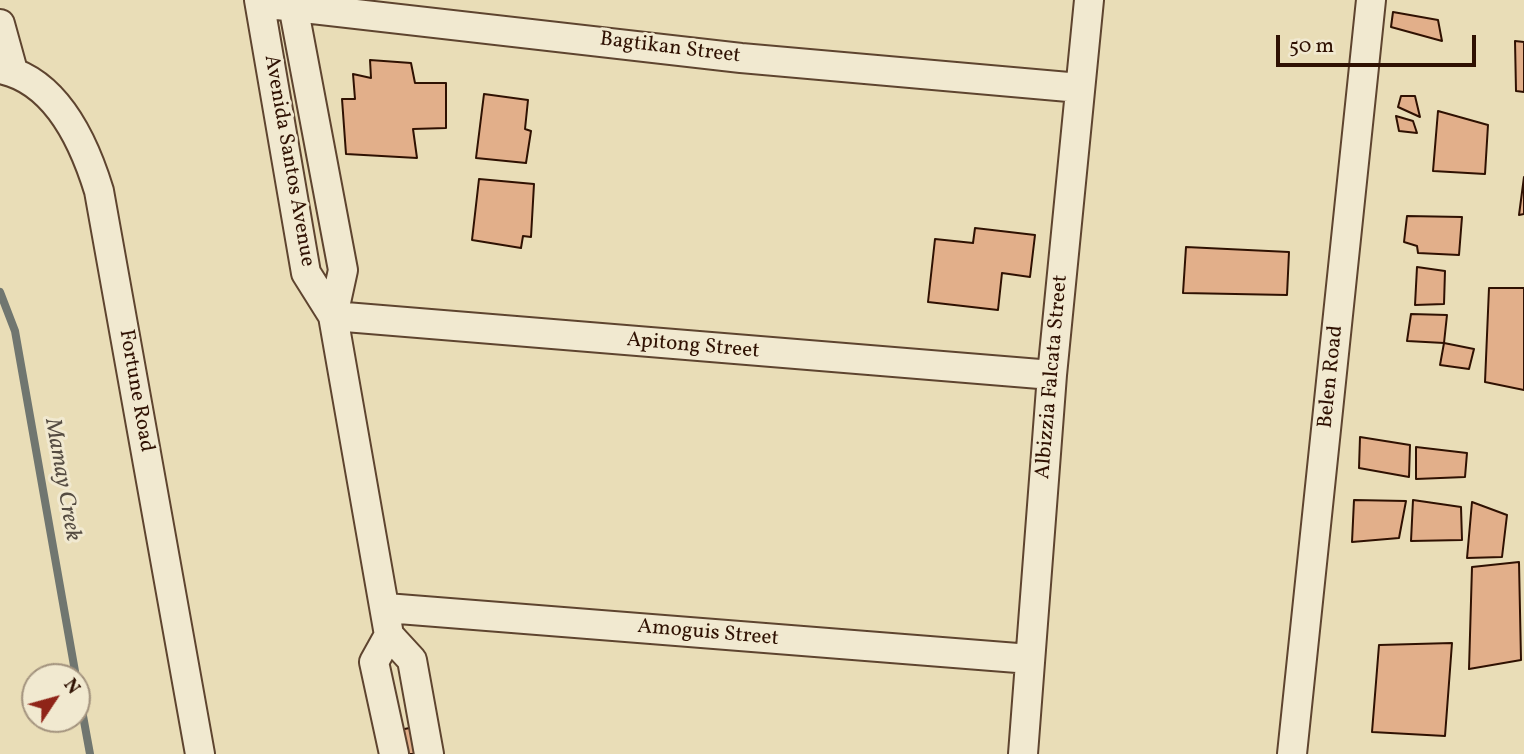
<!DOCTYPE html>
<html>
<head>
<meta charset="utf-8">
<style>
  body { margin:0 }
  #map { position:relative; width:1524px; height:754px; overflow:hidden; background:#e9ddb7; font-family:Vollkorn,serif }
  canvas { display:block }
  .north { position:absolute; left:21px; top:663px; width:70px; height:70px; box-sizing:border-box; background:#f1e9d0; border:2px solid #a3937e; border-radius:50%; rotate:54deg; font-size:19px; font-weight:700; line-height:28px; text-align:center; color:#2f1102 }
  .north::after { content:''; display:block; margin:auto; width:24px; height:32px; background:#8f2418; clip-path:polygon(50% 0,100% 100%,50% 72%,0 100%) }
  .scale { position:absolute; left:1276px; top:35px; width:200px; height:32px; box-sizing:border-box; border:4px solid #2f1102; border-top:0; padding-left:9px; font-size:21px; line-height:24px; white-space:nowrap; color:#2f1102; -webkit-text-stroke:5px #f1e9d0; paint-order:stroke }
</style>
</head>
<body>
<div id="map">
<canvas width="1524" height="754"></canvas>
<div class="north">N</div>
<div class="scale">50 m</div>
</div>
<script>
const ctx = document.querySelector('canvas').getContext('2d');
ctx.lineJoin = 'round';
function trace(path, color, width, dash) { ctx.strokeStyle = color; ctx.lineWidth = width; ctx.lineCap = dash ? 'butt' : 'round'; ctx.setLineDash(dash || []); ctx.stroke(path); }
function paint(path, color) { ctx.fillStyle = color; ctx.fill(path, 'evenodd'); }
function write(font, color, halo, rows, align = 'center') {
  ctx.font = font + ' Vollkorn,serif'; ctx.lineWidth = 6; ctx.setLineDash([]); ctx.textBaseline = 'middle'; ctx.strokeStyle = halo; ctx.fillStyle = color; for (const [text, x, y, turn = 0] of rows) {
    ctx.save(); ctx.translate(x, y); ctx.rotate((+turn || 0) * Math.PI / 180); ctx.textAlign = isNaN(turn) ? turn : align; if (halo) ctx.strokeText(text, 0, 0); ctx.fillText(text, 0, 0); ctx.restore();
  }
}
const stream = new Path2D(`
  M0 292 15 331 76 677
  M77 683 90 754`);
const building = new Path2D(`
  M1393 12 1438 20 1442 41 1391 27Z
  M1515 41 1524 42V92L1516 91Z
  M370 60 411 63 415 83H446V128L413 129 417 158 346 154 342 99H355L353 74 371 78Z
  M484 94 528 100 525 129 531 131 526 163 476 158Z
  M1401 96H1415L1420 117 1398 107Z
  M1438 111 1488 125 1485 174 1433 171Z
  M1396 116 1413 121 1417 133 1399 131Z
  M1524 177V214L1519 215Z
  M479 179 534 184 531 237 523 236 521 248 472 240Z
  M1407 216 1462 217 1459 255 1418 253 1417 246 1404 242Z
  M975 228 1035 235 1030 277 1002 273 998 310 928 302 935 239 973 243Z
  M1186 247 1289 252 1287 295 1183 293Z
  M1417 267 1445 271 1444 304 1415 305Z
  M1489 288H1524V390L1485 382Z
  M1411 314 1447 315 1444 343 1407 341Z
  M1444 343 1474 349 1469 369 1440 365Z
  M1360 437 1410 445 1409 477 1359 468Z
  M1416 447 1467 453 1465 477 1416 479Z
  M1354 500 1406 501 1399 538 1352 542Z
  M1413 500 1461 507 1462 540 1411 541Z
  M1472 502 1507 515 1502 557 1467 558Z
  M1519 562 1521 660 1469 669 1472 567Z
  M1452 643 1445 736 1372 732 1379 645Z
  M415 727 420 754H404L399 730Z`);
const minor = new Path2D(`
  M259 0 306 273 333 316
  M292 0 343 270 333 316 389 635 412 660 429 754
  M260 3 741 58 1080 88
  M0 24 13 71
  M0 69C56 80 84 142 99 191L200 754
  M333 316 1052 375
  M386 608 1030 659
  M389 635 374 662 394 754
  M1023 754 1052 375 1089 0
  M1292 754 1371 0`);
const streetNames = [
  ["Bagtikan Street",670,49,7],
  ["Avenida Santos Avenue",288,161,80],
  ["Apitong Street",693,347,5],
  ["Albizzia Falcata Street",1053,377,-85],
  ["Belen Road",1332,377,-84],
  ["Fortune Road",135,391,80],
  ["Amoguis Street",708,634,5]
];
const waterNames = [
  ["Mamay Creek",61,480,80]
];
trace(stream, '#707670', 8);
paint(building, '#e2af8a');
trace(building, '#2f1102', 2);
trace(minor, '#5e442f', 32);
trace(minor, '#f1e9d0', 28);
write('21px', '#2f1102', '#f1e9d0', streetNames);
write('italic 23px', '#554c42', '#f1e9d0', waterNames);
</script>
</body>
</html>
